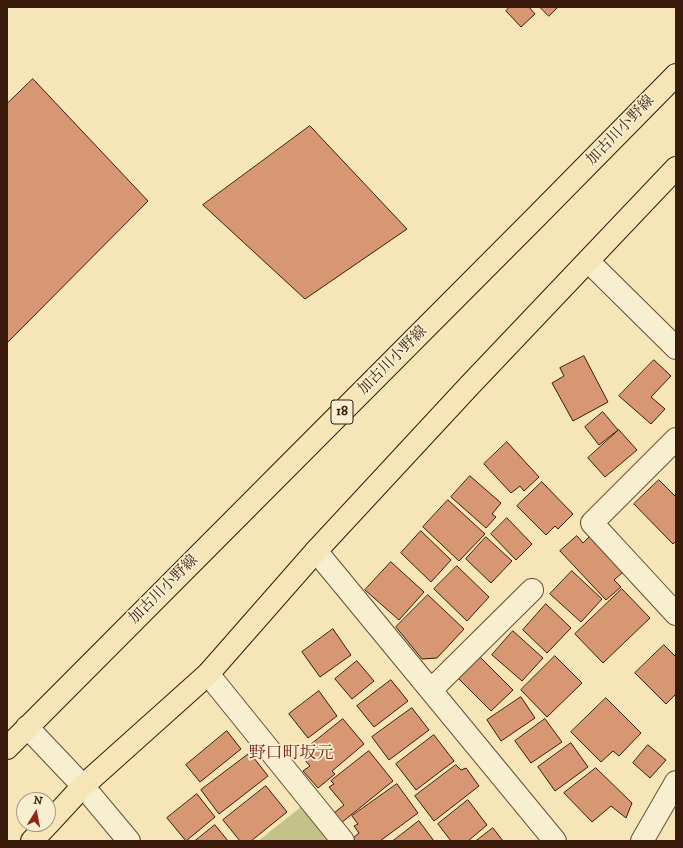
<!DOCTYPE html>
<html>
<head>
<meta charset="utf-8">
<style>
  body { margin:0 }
  #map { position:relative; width:683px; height:848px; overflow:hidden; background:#f5e5b7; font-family:"IM FELL DW Pica",serif }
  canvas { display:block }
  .frame { position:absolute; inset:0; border:8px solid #3a1a0a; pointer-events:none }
  .north { position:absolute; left:16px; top:792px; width:40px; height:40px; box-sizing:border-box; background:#f8eed0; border:1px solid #ac9981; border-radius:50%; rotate:10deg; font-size:11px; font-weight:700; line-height:16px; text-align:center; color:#3a1a0a }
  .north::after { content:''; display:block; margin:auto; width:14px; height:18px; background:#8f2418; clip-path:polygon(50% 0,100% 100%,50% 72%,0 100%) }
</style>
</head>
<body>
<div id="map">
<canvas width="683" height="848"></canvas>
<div class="frame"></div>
<div class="north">N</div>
</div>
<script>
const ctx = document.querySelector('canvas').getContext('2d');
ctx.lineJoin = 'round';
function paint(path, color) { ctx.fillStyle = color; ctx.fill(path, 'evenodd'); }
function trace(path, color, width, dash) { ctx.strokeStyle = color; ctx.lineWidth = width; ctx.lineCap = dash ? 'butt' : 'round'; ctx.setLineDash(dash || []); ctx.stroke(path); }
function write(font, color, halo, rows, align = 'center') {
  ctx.font = font + ' "IM FELL DW Pica","Noto Serif JP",serif'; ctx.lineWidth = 3.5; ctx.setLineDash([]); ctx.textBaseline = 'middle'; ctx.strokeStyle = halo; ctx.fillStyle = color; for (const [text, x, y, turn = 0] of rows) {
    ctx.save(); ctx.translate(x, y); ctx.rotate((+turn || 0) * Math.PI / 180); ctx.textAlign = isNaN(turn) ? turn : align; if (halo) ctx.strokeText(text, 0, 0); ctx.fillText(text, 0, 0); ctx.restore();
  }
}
const green = new Path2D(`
  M301 807 328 841H258Z`);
const building = new Path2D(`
  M510 7H529L535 14 521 27 506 11Z
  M540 7H558L549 16Z
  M33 79 148 201 7 343V104Z
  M310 126 407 229 305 299 203 205Z
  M584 356 608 402 573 421 552 383 564 376 560 368Z
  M654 360 671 376 651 397 665 409 651 424 619 396Z
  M603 412 618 430 599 445 585 427Z
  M619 430 637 450 605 477 588 458Z
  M507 442 539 477 524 491 520 486 511 493 484 464Z
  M470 476 501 503 492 514 496 517 486 528 451 497Z
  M659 480 676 497V541L673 544 634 504Z
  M542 482 573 514 558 529 555 526 546 535 517 506Z
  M448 500 485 534 459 561 423 527Z
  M507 518 532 544 516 560 491 534Z
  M421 531 451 560 431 582 401 553Z
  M577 536 583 543 590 536 623 572 614 580 621 587 606 600 560 551Z
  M486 537 512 561 491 583 466 559Z
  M391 562 424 592 399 620 365 590Z
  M457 566 489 597 467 621 434 589Z
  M572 571 602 599 581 622 550 594Z
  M622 589 650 618 603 663 575 634Z
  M428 595 464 629 437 658 422 659 396 627Z
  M546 604 571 628 547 653 523 630Z
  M333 629 351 655 320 677 302 652Z
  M513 631 543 658 522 681 492 655Z
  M664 645 676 657V694L666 704 635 673Z
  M477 654 513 690 491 711 455 675Z
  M555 656 582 683 547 717 521 690Z
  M357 661 374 681 352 699 335 679Z
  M391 680 408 701 374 727 357 706Z
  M319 691 337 716 308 738 289 714Z
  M521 697 535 718 501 741 487 720Z
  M606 698 641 733 619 756 613 751 601 762 571 732Z
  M412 708 429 730 389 760 372 737Z
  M343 719 364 744 332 771 335 774 318 788 303 771 310 766 303 758 306 755 303 751Z
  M545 719 562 742 531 763 515 741Z
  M227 731 241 749 200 782 186 765Z
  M434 735 454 761 416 790 396 764Z
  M571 743 588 767 555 791 538 767Z
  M648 745 666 760 650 778 633 763Z
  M369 751 393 781 341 823 334 813 344 805 329 787 334 784 331 781Z
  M250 753 268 776 219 814 201 790Z
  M456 765 461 770 466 768 479 786 434 821 415 796Z
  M596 768 632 803 626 818 611 806 592 822 564 793Z
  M397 784 418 813 380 841H356L353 838 359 833 354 826 358 824 352 816Z
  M266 786 287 812 251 841H240L223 820Z
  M197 794 215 817 186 841 167 818Z
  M468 800 487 825 468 841H451L438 824Z
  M419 821 434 841H393Z
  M215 825 228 841H195Z
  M493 828 503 841H476Z`);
const minor = new Path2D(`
  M588 261 676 348
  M676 439 592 523 676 614
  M316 551 555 841
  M208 674 343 841
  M431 690 532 590
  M27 727 83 786 129 841
  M642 841 676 782`);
const major = new Path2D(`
  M7 748 540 213 676 75
  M48 824 83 786 208 674 316 551 469 386 676 168
  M32 841 48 824`);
const shields = [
  [342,412,22]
];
const shieldNames = [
  ["18",342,412]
];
const streetNames = [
  ["加古川小野線",621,131,-46],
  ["加古川小野線",393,361,-45],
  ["加古川小野線",164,590,-45]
];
const quarterNames = [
  ["野口町坂元",291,754]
];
paint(green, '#c3c289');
paint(building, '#d79773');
trace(building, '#3a1a0a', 1);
trace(minor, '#694d35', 24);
trace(major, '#3a1a0a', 24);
trace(minor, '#f8eed0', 22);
trace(major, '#f5e5b7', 22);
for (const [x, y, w] of shields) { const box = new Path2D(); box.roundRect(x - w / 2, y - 12, w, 24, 3); ctx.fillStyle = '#f8eed0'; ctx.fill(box); trace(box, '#3a1a0a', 1); }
write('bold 14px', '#3a1a0a', null, shieldNames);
write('15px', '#3a1a0a', '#f8eed0', streetNames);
write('17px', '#7a1f14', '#f8eed0', quarterNames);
</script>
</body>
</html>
